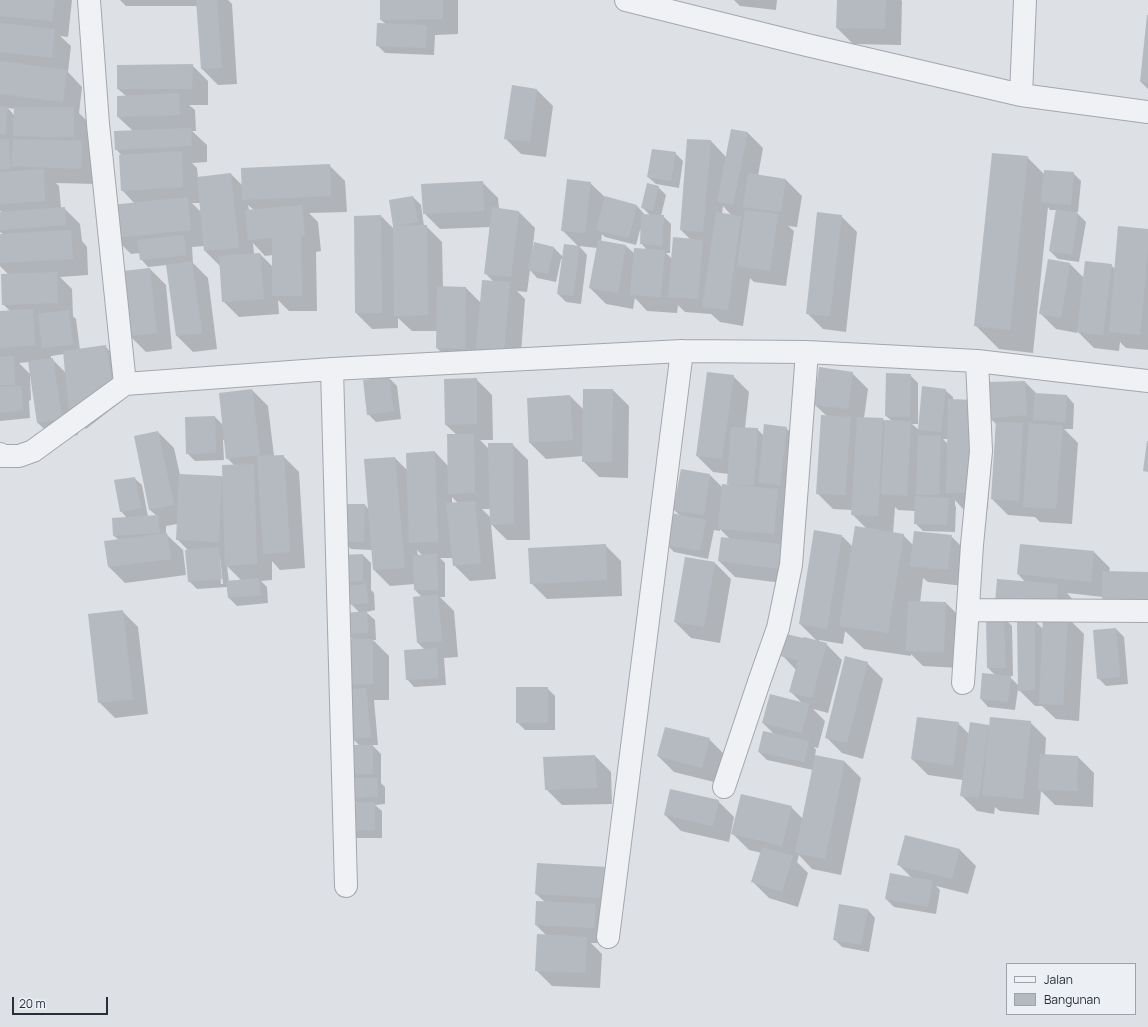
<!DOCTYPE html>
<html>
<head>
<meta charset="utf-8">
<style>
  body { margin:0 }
  #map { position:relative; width:1148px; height:1027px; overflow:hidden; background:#dde0e5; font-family:Manrope,sans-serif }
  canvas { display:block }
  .legend { position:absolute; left:1006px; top:963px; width:130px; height:52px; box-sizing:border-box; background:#eceff3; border:1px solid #9ea2a9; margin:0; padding:5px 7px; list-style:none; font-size:12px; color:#292f3a }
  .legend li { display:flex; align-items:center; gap:8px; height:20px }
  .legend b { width:20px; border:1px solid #9ea2a9 }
  .scale { position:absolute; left:12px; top:997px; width:96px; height:18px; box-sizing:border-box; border:2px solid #292f3a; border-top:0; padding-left:5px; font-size:12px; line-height:14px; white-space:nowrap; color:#292f3a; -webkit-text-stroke:3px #eceff3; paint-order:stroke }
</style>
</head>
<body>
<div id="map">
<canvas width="1148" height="1027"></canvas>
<ul class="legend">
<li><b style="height:5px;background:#eff1f4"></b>Jalan</li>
<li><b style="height:11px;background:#b5bac1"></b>Bangunan</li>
</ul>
<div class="scale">20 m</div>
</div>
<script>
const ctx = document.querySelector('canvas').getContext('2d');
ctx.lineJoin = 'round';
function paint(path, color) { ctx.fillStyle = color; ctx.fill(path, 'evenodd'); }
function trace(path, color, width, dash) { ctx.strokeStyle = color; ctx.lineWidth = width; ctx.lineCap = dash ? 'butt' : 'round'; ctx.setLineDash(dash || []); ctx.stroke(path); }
const shadow = new Path2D(`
  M0 0H72L68 37 60 36 71 46 68 72 82 87 79 113 90 124 89 150 98 158 97 184 56 183 59 186 61 208H64L80 224 82 241 87 247 88 275 60 277 72 289 73 316 76 319 80 350 105 346 121 363 127 397 86 429 75 419 78 435 54 439 38 423 31 376H30L31 400 29 401 30 418 0 421V312L10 311 3 304 9 275 0 266V235L3 234 0 232V213L2 212 0 211ZM8 108 15 109 14 115ZM64 354 66 373 52 359H51V356ZM29 362 31 375 19 363Z
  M120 0H228L232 4 237 84 218 85 202 69 198 6H126Z
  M381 0H458V34L435 35 434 55 385 53 377 45 386 24 381 20Z
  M734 0H777L776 10 740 6Z
  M838 0H901L902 1 901 45 853 44 837 28Z
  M1148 14V89L1141 82Z
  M192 65 208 81V105H189L195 110 196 131H192L207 145V162L192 163 197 168 198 178 231 174 243 186 329 165 345 181 347 212 309 213 318 222 321 251 316 252 317 311H289L278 300 279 314 239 317 223 301 221 267 205 251V246L192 247 193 263 208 278 217 349 193 352 177 336 167 265 148 267 141 259 140 253 131 254 115 238 135 204 122 190V156L116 149 133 131 118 117V97L126 96 118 89ZM192 203H200L201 212ZM248 205 254 210H249ZM253 243 265 256 273 255V267L260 254H254Z
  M537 90 553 106 546 157 521 154 505 138Z
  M747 132 763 148 758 176 786 180 802 196 797 227 788 226 794 231 786 286 754 282 750 278 743 326 720 322 711 314 685 312 678 305 677 313 647 311 635 298 633 309 606 304 590 288 597 248 579 246 587 255 581 304 566 302 558 294 563 259H561L556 282 537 278 530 270 527 292 517 291 525 299 520 367 453 364 437 348V331H412L398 318V328L372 329 356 313 381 216 394 229V225L413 197 421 205 424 226H426L442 242 443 287 466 288 481 303 494 282 485 273 490 227 440 229 424 213 482 182 498 198 499 209 519 212 535 228 532 253H533L535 243 554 248 563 257 579 247 562 230 590 183 606 198V197L637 206 645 215H650L642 207 658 187 666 195 661 216H663L671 224 670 253H666L672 259 691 240 681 230 711 141 726 157ZM723 206 732 216 722 214ZM640 230H641V243L647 250 635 254 626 246 601 242 602 234 605 237 636 245Z
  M675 153 683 161 679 188 656 184 648 177Z
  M1027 157 1045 175 1073 173 1081 181 1078 212H1076L1086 222 1079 262 1058 259 1050 251 1057 210H1050L1048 207 1033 353 999 349 975 325Z
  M841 216 857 232 846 332 823 329 807 313Z
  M1148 230V350L1126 348 1120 342 1119 351 1094 348 1077 331V333L1056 329 1040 313 1049 260 1070 264 1084 278 1111 265 1115 269Z
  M150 269 166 285 172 349 146 352 130 336Z
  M852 373 868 389 864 418 883 419 885 421H892L886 416 910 375 918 383V424H912L919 430 923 388 945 390 953 397V401H974L1025 382 1037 394 1067 396 1074 404 1073 429H1064L1078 443 1072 524 1040 522 1035 517 1008 515 992 499 996 424 990 418 988 509H963L955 500V505L956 507 955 532 923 531 915 523 916 511 898 510 895 507 893 534 903 535 914 546 951 536 967 552 964 586 928 582 923 578 920 603H946L962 619 960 668 923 666 911 654V656L864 649 845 631 843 644 819 640V642L826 644 842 660 828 713 813 709 825 721 818 748 814 747 816 750 815 756 845 762 861 778 841 875 812 869 799 855 797 862 808 873 798 907 769 898 753 882 762 853 749 850 733 834 791 807 803 819 813 770 767 760 759 752 775 735 763 723 802 703 790 691 796 670 782 655 818 642 800 624 842 536 853 547 867 529 852 514V510L833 509 817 493 827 416 815 405ZM943 439H948V444Z
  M733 376 749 392 745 428 757 429 764 436 786 428 802 444 801 562 798 585 735 577 719 561 730 539 720 529V531L714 530 708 559 674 552 666 544 681 516 674 510 681 471 710 475 723 488 731 486 728 484 729 474 713 472 697 456Z
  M389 378 397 386 401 419 376 422 368 414 364 381Z
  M476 379 492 395 493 440H480L490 450 512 444 528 460 530 540H507L491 524 496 579 470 581 454 565 453 558H440L445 563V597H440L454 611 458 657 444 658 446 685 414 687 407 679 424 649 418 643 422 597 415 590V584L390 586 374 570 372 550 351 549 343 541 365 505 369 510 395 458 408 471 435 452 448 466 457 435 446 425ZM452 497 458 503 452 504ZM482 509H491V518ZM417 550 423 556H418Z
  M252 390 268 406 274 456H283L299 472 305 568 280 570 272 561V580L261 581 267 587 268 603 237 606 229 598 227 587 197 589 189 581 188 550 177 539V524L166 526V534L183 550 186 575 125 583 109 567 119 540 114 536 127 518 121 511 134 478 142 485 148 517 157 516 150 510 135 437 158 432 174 448 180 475 222 477 224 479 234 465 227 458 225 440H223L224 460 195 461 187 453 215 417 223 425ZM218 557H220L223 584H221ZM227 566 242 581 229 582Z
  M584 390H613L629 406 628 478 599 477 583 461V456L546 459 530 443 570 396 584 410Z
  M605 545 621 561 622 596 547 599 531 583Z
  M1094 552 1110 568 1109 573H1148L1103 597 1067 593 1074 601 1072 622 1084 634 1079 721 1056 719 1042 706H1035L1018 689 1015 710 988 707 981 699 996 676 988 668 1004 618 1012 626 1013 676H1009L1019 686 1025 582 1018 574ZM1034 620 1044 621V630Z
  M363 555 371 563V590L374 593 375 610 366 612 375 620 376 640H373L389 656V700H374L378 745H372L381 754V783L385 787V804L375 805 382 811V838H357L349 830 358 804 351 797 356 779 350 774 360 746 352 738 347 691 354 640 347 634 360 613 351 604 349 585 345 581Z
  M715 563 731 579 720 643 691 638 675 622Z
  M122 611 138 627 148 714 115 718 99 702Z
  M1116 629 1124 637 1128 684 1106 686 1098 678Z
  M867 663 883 679 863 759 842 753 826 737Z
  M547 688 555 696V730H525L517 722Z
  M1030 722 1046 738 1045 755 1078 757 1094 773 1093 807 1055 805 1041 791 1039 815 1000 811 995 807 994 814 977 811 961 795 963 780 928 775 912 759 958 723 969 734 988 726 990 728Z
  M709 739 725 755 718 783 674 772 658 756Z
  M595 756 611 772 612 804 562 805 546 789 544 758Z
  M718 801 734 817 729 842 681 831 665 815Z
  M960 850 976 866 968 894 936 886 940 890 936 914 894 907 886 899 912 878 898 864Z
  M606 868 610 943H591L602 954 600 988 552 986 536 970 547 936 536 925 545 902 536 894Z
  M868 910 875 918 869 952 842 947 834 939Z`);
const building = new Path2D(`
  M0 0H55L52 21 0 16Z
  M196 0H217L222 68 201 69Z
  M380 0H443V19L380 20Z
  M837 0H886L885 29 836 28Z
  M1147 15H1148V83L1140 82Z
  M0 23 55 29 52 58 0 52Z
  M377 23 427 25 426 48 376 46Z
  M0 61 67 70 63 102 0 94Z
  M193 64 192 89H117V65Z
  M512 85 537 89 530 142 504 139Z
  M179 93 180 115 117 117V96Z
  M0 106 8 107 5 135 0 134Z
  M14 107H74V137L13 136Z
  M191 128 192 146 115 150 114 131Z
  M731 129 748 132 733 205 717 202Z
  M0 139H9L10 169H0Z
  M13 139 82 141 81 169 11 166Z
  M687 139 711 140 703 232 680 230Z
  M652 149 676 152 671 181 647 177Z
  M182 151 183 187 121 191 119 155Z
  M992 153 1028 156 1010 330 974 326Z
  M330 164 331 196 242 200 241 168Z
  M44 169 45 201 0 204V172Z
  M1044 170 1074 172 1071 205 1041 202Z
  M231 173 239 248 204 251 197 177Z
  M748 173 786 179 781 212 743 207Z
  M567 179 591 182 585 233 561 231Z
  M483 181 484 211 423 214 421 184Z
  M647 183 659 186 653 211 641 208Z
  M413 196 418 222 393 226 389 200Z
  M605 196 637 205 629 238 596 230Z
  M188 197 191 230 114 238 111 205Z
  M302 205 305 235 301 236 302 296H272V238L248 240 245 210Z
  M65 207 66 225 0 230V212Z
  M492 207 519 211 511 277 484 274Z
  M1056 209 1078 213 1072 255 1049 251Z
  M745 210 778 214 770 271 737 266Z
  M716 212 741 216 728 310 702 307Z
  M817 212 842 215 830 316 806 314Z
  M641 214 664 215 662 246 640 244Z
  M381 215 382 313H355L354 216Z
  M427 225 428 315 394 316 393 226Z
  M1118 226 1148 229V249L1140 335 1109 332Z
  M71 230 73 259 0 263V234Z
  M184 235 186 255 140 260 137 240Z
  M673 237 703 240 698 299 668 297Z
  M598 240 626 245 618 293 589 288Z
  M534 242 554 247 548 274 528 270Z
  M564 244 580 246 573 296 557 294Z
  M634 248 665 250 661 297 630 295Z
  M260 253 264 299 222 302 219 256Z
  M1048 259 1070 263 1061 318 1039 314Z
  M192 261 202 333 176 336 166 265Z
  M1085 261 1112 264 1103 335 1077 332Z
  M150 268 157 333 129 336 122 271Z
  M57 272 58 303 2 305 1 274Z
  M482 280 510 282 504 352 476 349Z
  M437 286 466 287 465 349 436 348Z
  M33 309 35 345 0 348V311Z
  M69 310 73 344 42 348 38 314Z
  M106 345 112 381 69 414 63 351Z
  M14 356 15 385H0V357Z
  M53 358 62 419 37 423 28 361Z
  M819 367 853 372 848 409 814 405Z
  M707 372 734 375 722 459 696 456Z
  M886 373 911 374 910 417 885 416Z
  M389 377 394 411 367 415 363 380Z
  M477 378V424L445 425 444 379Z
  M1025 381 1027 415 989 418 987 382Z
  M21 386 23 410 0 413V387Z
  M922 386 946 389 941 432 918 430Z
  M252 389 260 455 226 459 219 393Z
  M583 389H613L612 462H582Z
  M1035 393 1067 395 1065 422 1033 420Z
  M570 395 573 440 529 443 527 398Z
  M948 399 975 400 973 493H946Z
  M821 415 851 417 845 495 816 494Z
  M215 416 216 453 186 454 185 417Z
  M857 417 883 418 878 516 851 515Z
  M885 420 911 421 907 496 881 494Z
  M996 422 1023 423 1019 501 991 499Z
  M1029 423 1063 426 1056 509 1023 507Z
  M764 424 787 427 780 485 758 483Z
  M731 427 758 428 754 486 727 484Z
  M158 431 174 505 149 510 134 436Z
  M447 434H474L475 493 448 494Z
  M918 435 941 436 939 495H916Z
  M1147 441H1148V472L1143 471Z
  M488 443H513L514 524 490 525Z
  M435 451 438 542 409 543 406 453Z
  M284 455 290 552 263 554 257 456Z
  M395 457 405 568 373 570 364 459Z
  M254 464 257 564 225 566 222 465Z
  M681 469 710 474 704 515 673 510Z
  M179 474 222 476 219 542 176 540Z
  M135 477 141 508 120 512 114 480Z
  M722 484 778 489 774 534 718 529Z
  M915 496 949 498 947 525 914 524Z
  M475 501 481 563 453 566 446 503Z
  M343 504H365L364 542H342Z
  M671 513 706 520 700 551 665 545Z
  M158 515 160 533 113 536 112 518Z
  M855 526 904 534 888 633 839 626Z
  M814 530 842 535 827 629 799 624Z
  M914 531 952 535 948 570 910 566Z
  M167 533 171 559 108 567 104 541Z
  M721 537 786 545 783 569 718 561Z
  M606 544 607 580 530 584 528 548Z
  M1020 544 1094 551 1091 582 1017 574Z
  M219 547 222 579 188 582 185 550Z
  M363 554V581L344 582 343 555Z
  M437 554 438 590H414L413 555Z
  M685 557 715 562 704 627 674 622Z
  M1102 571 1148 572V603H1102Z
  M259 578 261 595 228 598 226 581Z
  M997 579 1058 584 1056 607 995 603Z
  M366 584 368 603 350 605 348 586Z
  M438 594 442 641 417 643 413 597Z
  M908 601 946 602 944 652 906 651Z
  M123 610 133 699 98 703 88 614Z
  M367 611 368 633 346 634 345 613Z
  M1043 616 1068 617 1063 705 1039 704Z
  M1004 617 1006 668H987L986 618Z
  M1017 620H1035V690L1018 691Z
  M1116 628 1120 677 1097 679 1093 630Z
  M786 634 803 638 804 637 827 643 812 698 789 692 798 660 780 656Z
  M343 639H373V684L344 685Z
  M437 648 438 678 406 680 404 650Z
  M845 656 868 662 847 743 825 738Z
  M982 673 1011 676 1008 702 980 699Z
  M516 687H548V723H516Z
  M366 688 371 737 351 739 346 690Z
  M770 694 809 704 802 733 762 723Z
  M917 717 959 722 953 766 911 759Z
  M990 717 1031 721 1023 799 982 795Z
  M970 722 989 725 979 798 960 796Z
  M665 727 710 738 702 768 657 756Z
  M763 731 809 741 804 762 758 752Z
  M349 745H373V774H349Z
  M1040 754 1078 756 1077 791 1038 790Z
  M595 755 597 788 545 790 543 757Z
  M815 755 845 761 825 859 795 853Z
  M350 778H377L378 797 350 798Z
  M670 789 719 800 713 826 664 815Z
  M741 794 792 806 782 846 731 834Z
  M375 802V830L348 831 347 803Z
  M905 835 960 849 952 879 897 865Z
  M762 847 793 856 782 892 751 882Z
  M537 863 607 867 605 898 535 894Z
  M890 873 933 881 928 907 885 899Z
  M536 901 596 904 594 928 535 925Z
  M839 904 868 909 861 945 833 940Z
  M537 934 587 937 585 973 535 971Z`);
const minor = new Path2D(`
  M89 0 98 124 125 384
  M626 0 807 45 1021 95 1148 112
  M1021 95 1025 0
  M332 369 346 886
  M0 454 2 456H19L33 451 125 384 332 369 682 351 807 352 977 361 1148 381
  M968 610 1148 611
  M963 683 972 545 981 451 977 361
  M724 787 759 682 778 628 791 565 807 352
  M608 937 682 351`);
paint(shadow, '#0003');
paint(building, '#b5bac1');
trace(minor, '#a3a7ae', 24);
trace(minor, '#eff1f4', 22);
</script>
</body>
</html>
